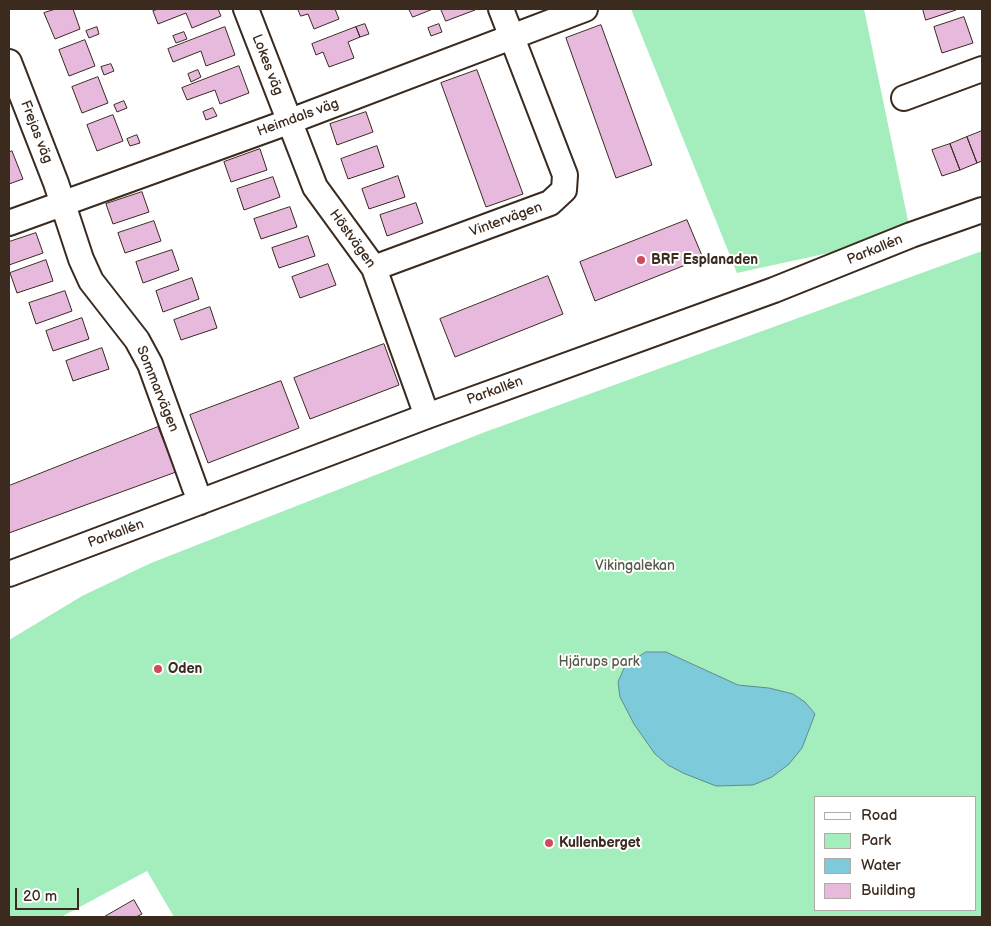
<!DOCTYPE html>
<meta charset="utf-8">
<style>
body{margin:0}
#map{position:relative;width:991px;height:926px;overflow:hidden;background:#fff;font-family:"Balsamiq Sans",sans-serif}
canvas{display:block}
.frame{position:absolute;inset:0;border:10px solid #3b2a1e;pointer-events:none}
.legend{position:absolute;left:814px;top:796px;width:162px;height:115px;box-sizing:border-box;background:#fff;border:1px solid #b1aaa5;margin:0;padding:6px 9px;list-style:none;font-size:15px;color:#3b2a1e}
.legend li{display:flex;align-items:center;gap:10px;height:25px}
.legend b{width:25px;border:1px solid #b1aaa5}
.scale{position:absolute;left:15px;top:888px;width:64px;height:22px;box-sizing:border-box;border:2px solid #3b2a1e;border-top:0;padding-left:6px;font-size:15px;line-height:18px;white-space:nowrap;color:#3b2a1e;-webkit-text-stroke:4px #fff;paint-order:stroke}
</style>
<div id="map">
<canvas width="991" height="926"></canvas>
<div class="frame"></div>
<ul class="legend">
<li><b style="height:6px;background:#fff"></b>Road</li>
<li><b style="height:14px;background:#a4eebd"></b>Park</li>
<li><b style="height:14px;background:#7ccada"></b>Water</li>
<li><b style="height:14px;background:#e7b9dd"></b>Building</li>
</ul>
<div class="scale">20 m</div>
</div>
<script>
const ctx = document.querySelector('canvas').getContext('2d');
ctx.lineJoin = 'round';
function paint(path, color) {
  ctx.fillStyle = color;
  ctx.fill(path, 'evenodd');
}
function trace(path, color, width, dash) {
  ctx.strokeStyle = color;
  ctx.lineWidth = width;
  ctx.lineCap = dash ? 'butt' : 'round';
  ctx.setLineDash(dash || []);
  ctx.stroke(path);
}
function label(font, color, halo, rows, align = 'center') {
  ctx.font = font + ' "Balsamiq Sans",sans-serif';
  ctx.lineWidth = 4;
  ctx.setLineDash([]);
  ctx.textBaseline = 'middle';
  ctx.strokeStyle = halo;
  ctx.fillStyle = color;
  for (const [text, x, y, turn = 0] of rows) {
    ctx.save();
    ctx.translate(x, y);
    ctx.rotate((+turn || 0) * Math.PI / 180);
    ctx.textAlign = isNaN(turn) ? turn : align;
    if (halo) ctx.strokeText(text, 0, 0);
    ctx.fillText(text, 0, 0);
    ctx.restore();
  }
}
const green = new Path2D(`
 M631,9h233l47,226 -174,38z
 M982,251v666h-808l-27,-46 -86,46h-52v-277l73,-44 69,-33 334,-131zM815,797h160v113h-160z`);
const water = new Path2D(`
 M646,652h20l72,33 31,3 24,6 12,8 10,12 -13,34 -13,16 -17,13 -19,8 -37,1 -33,-13 -15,-8 -13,-11 -21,-30 -14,-27 -2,-15 7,-16z`);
const building = new Path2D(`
 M56,9h17l7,20 -25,10 -11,-26z
 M159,9h59l3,7 -29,12 -6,-15 -28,11 -5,-13z
 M298,9h37l4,10 -25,10 -6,-15 -7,2z
 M409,9h24l-20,8z
 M441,9h34v1l-29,11z
 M923,9h33v1l-30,10z
 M964,17l9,26 -31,10 -8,-26z
 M365,24l4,10 -9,3 -4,-10z
 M439,24l3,8 -11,4 -3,-8z
 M601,25l51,140 -36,13 -50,-140z
 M97,27l2,7 -10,4 -3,-7z
 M225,27l10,28 -29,11 -5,-15 -28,11 -5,-13z
 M356,27l4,10 -12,5 6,16 -25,9 -6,-15 -7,3 -4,-11z
 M184,32l3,7 -11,4 -3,-7z
 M85,40l10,26 -26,10 -10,-26z
 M111,64l3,7 -10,4 -3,-8z
 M239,66l10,27 -29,11 -5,-14 -28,10 -5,-12z
 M198,70l3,7 -10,5 -3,-8z
 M477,70l46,124 -37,13 -45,-124z
 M98,77l10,26 -26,10 -10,-26z
 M124,101l3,7 -10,4 -3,-7z
 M213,108l4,8 -11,4 -3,-8z
 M366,112l7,20 -36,13 -7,-21z
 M113,115l10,26 -26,10 -10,-26z
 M982,131v30l-5,2 -10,-26z
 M137,135l3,8 -10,3 -3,-7z
 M967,137l10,26 -17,7 -10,-26z
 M950,144l10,26 -18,6 -10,-26z
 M377,146l7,21 -36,12 -7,-20z
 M260,149l7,21 -36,12 -7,-20z
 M12,151l11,28 -14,5v-31z
 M398,176l7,21 -36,12 -7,-20z
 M273,177l7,20 -36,13 -7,-21z
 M142,192l7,20 -36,12 -7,-20z
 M416,203l7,20 -36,13 -7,-21z
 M290,207l7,20 -36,12 -7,-20z
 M687,220l16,38 -108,43 -15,-39z
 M154,221l7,20 -36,12 -7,-20z
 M36,233l7,20 -34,12v-23z
 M308,236l7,20 -36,12 -7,-20z
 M172,250l7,20 -36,13 -7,-21z
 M46,260l7,21 -36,12 -7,-20z
 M328,264l8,21 -36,13 -8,-21z
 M548,276l15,38 -108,43 -15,-38z
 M192,278l7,21 -36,13 -7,-21z
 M65,291l7,20 -36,13 -7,-21z
 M210,307l7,21 -36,12 -7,-20z
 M82,318l7,21 -36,12 -7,-20z
 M384,344l15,41 -89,34 -16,-41z
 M102,348l7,21 -36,12 -7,-20z
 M281,381l18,47 -91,35 -18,-48z
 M158,427l18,45 -167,61v-47z
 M134,900l8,14 -6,3h-32z`);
const minor = new Path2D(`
 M246,9l69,178 59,81 53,148
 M9,62l47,121 25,76 10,22 46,59 13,24 50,138
 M904,98l78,-29
 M9,223l279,-101 297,-113
 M374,268l176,-65 14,-13 1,-15 -64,-166
 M9,574l418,-158 347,-126 137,-55 71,-25`);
const markers = [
 [641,260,5,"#d1495b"],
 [158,669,5,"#d1495b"],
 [549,843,5,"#d1495b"]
];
const streetNames = [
 ["Lokes väg",267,65,69],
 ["Heimdals väg",298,118,-20],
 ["Frejas väg",36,132,69],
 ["Vintervägen",506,220,-20],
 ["Höstvägen",352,239,54],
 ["Parkallén",875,250,-22],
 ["Sommarvägen",157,389,68],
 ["Parkallén",495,391,-20],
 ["Parkallén",116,534,-20]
];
const poiNames = [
 ["BRF Esplanaden",651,260],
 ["Oden",168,669],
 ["Kullenberget",559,843]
];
const parkNames = [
 ["Vikingalekan",635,566],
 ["Hjärups park",599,662]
];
paint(green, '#a4eebd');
paint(water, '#7ccada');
trace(water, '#628a8f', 1);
paint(building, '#e7b9dd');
trace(building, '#3b2a1e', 1);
trace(minor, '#3b2a1e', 28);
trace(minor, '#fff', 24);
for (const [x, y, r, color] of markers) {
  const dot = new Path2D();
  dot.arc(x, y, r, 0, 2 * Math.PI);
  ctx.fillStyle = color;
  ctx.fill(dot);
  trace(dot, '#fff', 2);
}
label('14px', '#3b2a1e', '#fff', streetNames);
label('bold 14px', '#3b2a1e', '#fff', poiNames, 'left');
label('14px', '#555b46', '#fff', parkNames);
</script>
